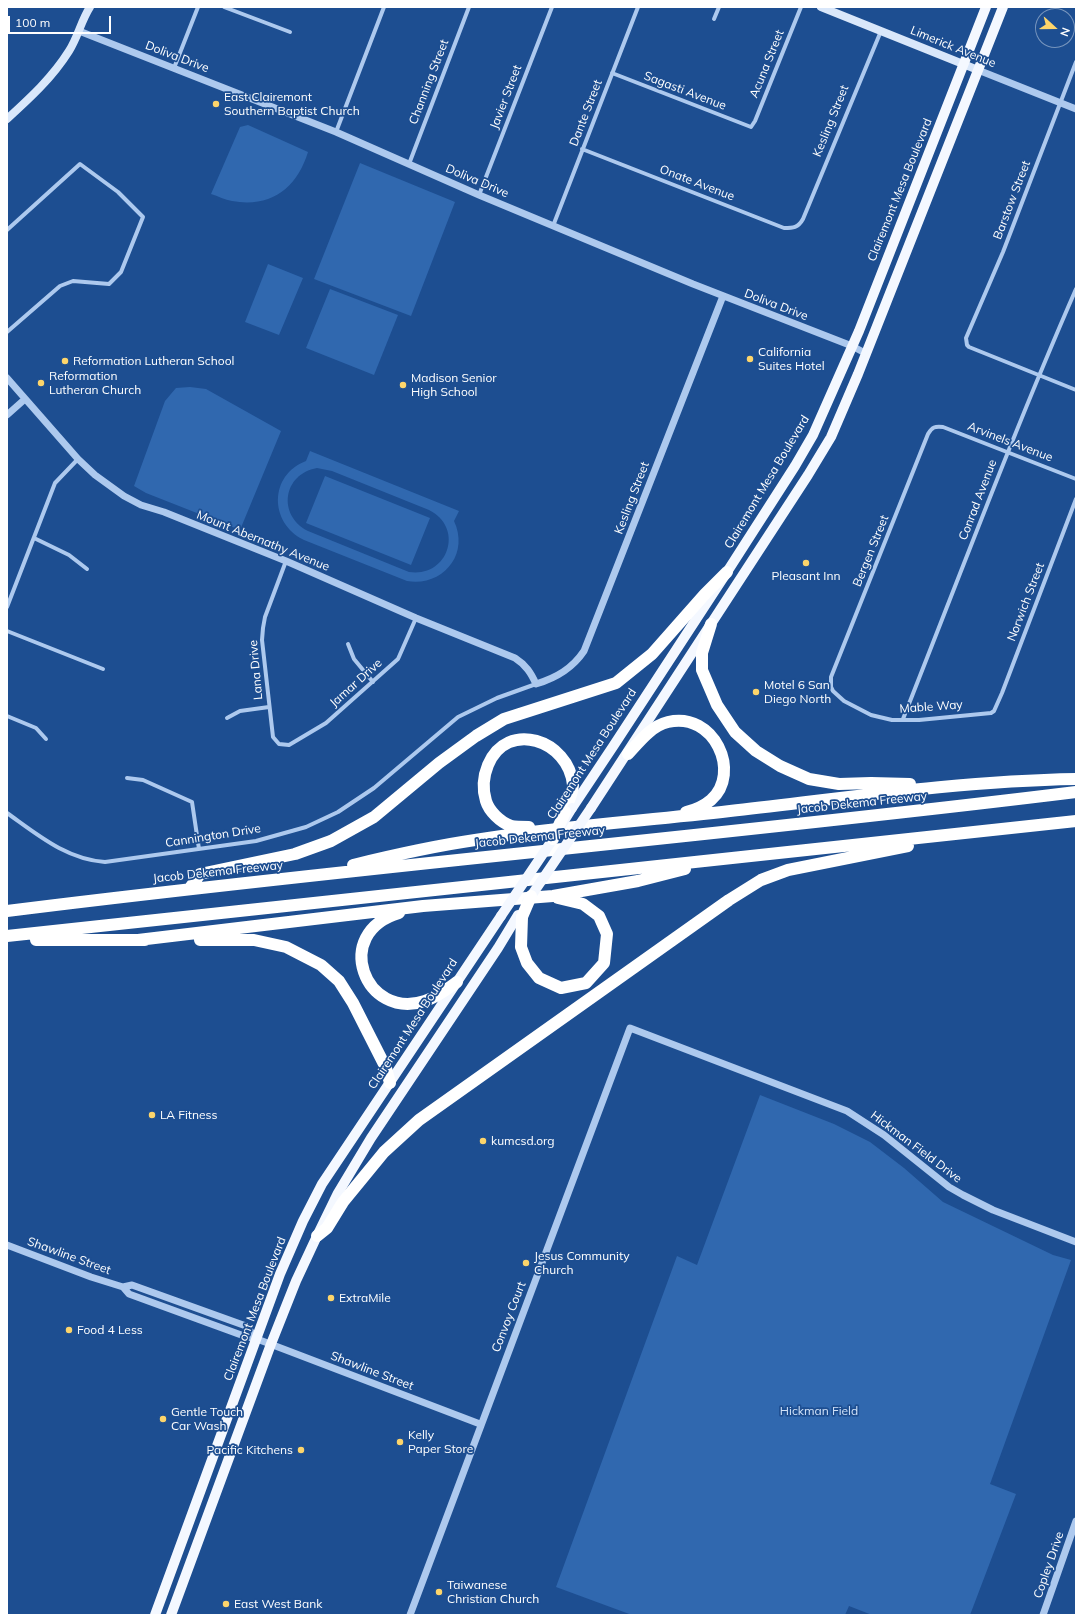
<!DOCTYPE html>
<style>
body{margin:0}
#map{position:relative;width:1083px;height:1622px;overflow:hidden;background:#1d4e91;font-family:Mulish,sans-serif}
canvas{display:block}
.frame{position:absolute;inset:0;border:8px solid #fff;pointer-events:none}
.north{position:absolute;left:1035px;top:8px;width:40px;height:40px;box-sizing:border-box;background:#1d4e91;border:1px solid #7795bd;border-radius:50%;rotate:111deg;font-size:11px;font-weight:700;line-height:16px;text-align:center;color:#fff}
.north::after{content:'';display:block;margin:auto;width:14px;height:18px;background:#fdd56b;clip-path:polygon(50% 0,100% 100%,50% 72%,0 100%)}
.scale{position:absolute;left:8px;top:16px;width:103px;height:18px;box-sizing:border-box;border:2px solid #fff;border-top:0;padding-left:5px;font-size:12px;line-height:14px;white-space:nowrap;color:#fff;-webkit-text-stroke:3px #1d4e91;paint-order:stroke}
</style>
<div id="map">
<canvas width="1083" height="1622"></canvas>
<div class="frame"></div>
<div class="north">N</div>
<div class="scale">100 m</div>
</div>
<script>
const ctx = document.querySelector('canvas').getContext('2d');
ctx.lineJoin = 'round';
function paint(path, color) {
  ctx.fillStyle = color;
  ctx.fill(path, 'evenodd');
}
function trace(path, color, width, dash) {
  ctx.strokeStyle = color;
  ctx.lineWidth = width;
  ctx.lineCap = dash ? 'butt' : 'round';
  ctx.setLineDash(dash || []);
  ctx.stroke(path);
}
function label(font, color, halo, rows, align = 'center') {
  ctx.font = font + ' Mulish,sans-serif';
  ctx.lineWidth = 3.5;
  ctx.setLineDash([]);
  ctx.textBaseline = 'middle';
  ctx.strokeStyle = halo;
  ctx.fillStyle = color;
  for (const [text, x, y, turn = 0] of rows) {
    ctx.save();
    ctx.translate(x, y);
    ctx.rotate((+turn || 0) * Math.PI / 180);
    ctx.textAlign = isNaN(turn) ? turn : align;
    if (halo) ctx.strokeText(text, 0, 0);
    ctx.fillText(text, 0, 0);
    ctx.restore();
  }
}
const green = new Path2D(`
 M248,125l60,27c-11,36 -37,56 -76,49 -7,-1 -14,-5 -21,-7l29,-67z
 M360,163l95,39 -44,114 -97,-37z
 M268,264l35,14 -24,57 -34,-13z
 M330,289l68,26 -24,60 -68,-27z
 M190,387l16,2 75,42 -41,99 -94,-37 -12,-7 31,-85 11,-13z
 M310,451l149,60 -5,10c16,34 -12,66 -47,60l-103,-41c-35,-17 -35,-65 2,-79zM317,468l15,3 97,39c36,18 19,68 -20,62l-101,-41c-31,-16 -25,-57 9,-63z
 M325,476l105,42 -19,47 -105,-42z
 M760,1095l74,29 36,18 34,26 39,34 110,53 18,5 -81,224 26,10 -46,121h-98l-23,-9 -4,9h-213l-76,-28 121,-331 20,9z`);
const minor = new Path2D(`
 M224,7l66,25
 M714,19l5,-12
 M1076,62l-73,190 -37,86 1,7 2,2 107,43
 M174,68l24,-61
 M612,73l139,54 4,-6 46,-114
 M336,132l48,-125
 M582,149l202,79c9,0 14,0 19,-9l78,-188
 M409,164l60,-157
 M479,195l73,-188
 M553,226l85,-219
 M7,230l73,-66 38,28 25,25 -22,55 -12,12 -36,-3 -13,5 -53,46
 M1076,479l-133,-52c-8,-1 -11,0 -15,7l-97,243v10l2,4 11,10 27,14 21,5h27l72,-7 3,-2 8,-18 74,-194
 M34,538l35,17 18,14
 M286,561l-21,56 -2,11 -1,12 11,97 6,7 10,1 37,-22 72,-64 18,-41
 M7,607l48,-124 23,-24
 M7,631l96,38
 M348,644l6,15 19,23
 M7,716l29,12 10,11
 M227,718l13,-7 29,-4
 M903,719c57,-144 111,-288 173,-430
 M127,778l16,2 49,22 7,47
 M7,813c31,22 59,46 98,49l151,-21 50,-14 32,-15 36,-24 84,-71 39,-19 39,-14`);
const tertiary = new Path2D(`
 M79,31l257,101 143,63 214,89 159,62 13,7
 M978,70l98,39
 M7,378l71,81 17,16 29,21 17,9 23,7 122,49 130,57 99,40c11,7 16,15 21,26 20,-6 36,-15 48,-33l139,-355
 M7,415l18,-16
 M7,1245l84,32 32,10 6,7 115,42 13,3 29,11 194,74
 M123,1287l9,-2 114,41 11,13
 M410,1615l220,-587 217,83 37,24 65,52 14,8 30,15 83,32
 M1043,1615l33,-94`);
const secondary = new Path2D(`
 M821,7l157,63
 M7,119c23,-21 45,-41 62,-68 9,-14 12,-30 21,-44`);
const primary = new Path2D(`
 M572,808l42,-63 113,-173 68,-106 18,-31 46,-104 127,-324
 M591,808l217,-333 23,-38 27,-63 145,-367
 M155,1615l125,-341 23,-53 19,-37 179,-268
 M171,1615l100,-271 25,-63 21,-45 21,-43 33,-55 127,-190 20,-33`);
const motorway = new Path2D(`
 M711,624l-9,29v17l15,35 18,27 21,19 24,15 29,13 30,5 32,-1 39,1
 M628,754c11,-12 23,-28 40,-32 46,-11 74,51 43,78 -7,6 -16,10 -25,12
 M529,827c-5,0 -13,0 -18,-1 -11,-4 -22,-15 -25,-25 -4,-13 -3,-24 2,-36 19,-46 81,-25 85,20 0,8 -6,19 -8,27
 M353,865c41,-10 81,-19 122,-25 84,-14 170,-19 255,-29 115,-13 230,-30 346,-32
 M190,888l10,-14 95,-20 36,-13 43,-24 65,-54 37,-27 28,-17 112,-36 36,-29 53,-60 22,-22
 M7,911c356,-45 713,-75 1069,-119
 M399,913c-68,20 -34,108 26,88 12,-4 22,-12 32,-19
 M522,917l-1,30 6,16 12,15 22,10 25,-5 18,-20 3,-29 -8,-18 -16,-12 -25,-6
 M7,936l1069,-115
 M36,940h109
 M138,940l285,-34 130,-10 85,-15 47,-12
 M200,940h54l32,7 35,18 18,16 14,22 33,65 4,15
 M317,1236l10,-8 16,-26 41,-50 35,-32 310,-220 32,-20 27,-10 120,-24`);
const primaryBridge = new Path2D(`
 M527,902l64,-94
 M501,916l52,-77 19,-31`);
const motorwayBridge = new Path2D(`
 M553,839l12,-27
 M522,917l9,-21`);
const markers = [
 [216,104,4,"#fdd56b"],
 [750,359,4,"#fdd56b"],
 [65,361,4,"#fdd56b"],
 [41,383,4,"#fdd56b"],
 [403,385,4,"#fdd56b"],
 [806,563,4,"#fdd56b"],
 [756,692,4,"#fdd56b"],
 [152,1115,4,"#fdd56b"],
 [483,1141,4,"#fdd56b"],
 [526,1263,4,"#fdd56b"],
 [331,1298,4,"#fdd56b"],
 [69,1330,4,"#fdd56b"],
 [163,1419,4,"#fdd56b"],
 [400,1442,4,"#fdd56b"],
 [301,1450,4,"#fdd56b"],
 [439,1592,4,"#fdd56b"],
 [226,1604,4,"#fdd56b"]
];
const streetNames = [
 ["Limerick Avenue",953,47,22],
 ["Doliva Drive",177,57,21],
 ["Acuna Street",767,64,-68],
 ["Channing Street",429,82,-69],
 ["Sagasti Avenue",685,91,21],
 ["Javier Street",506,97,-69],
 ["Dante Street",586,113,-69],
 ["Kesling Street",831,121,-68],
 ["Doliva Drive",477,181,23],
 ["Onate Avenue",697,183,21],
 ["Clairemont Mesa Boulevard",900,190,-68],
 ["Barstow Street",1012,200,-69],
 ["Doliva Drive",776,305,21],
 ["Arvinels Avenue",1010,442,21],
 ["Clairemont Mesa Boulevard",767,482,-59],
 ["Kesling Street",632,498,-69],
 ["Conrad Avenue",978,500,-69],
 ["Mount Abernathy Avenue",263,541,22],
 ["Bergen Street",871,551,-68],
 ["Norwich Street",1026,602,-69],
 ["Lana Drive",256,670,-95],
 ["Jamar Drive",356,683,-42],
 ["Mable Way",931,707,-4],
 ["Clairemont Mesa Boulevard",592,754,-57],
 ["Jacob Dekema Freeway",862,803,-6],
 ["Cannington Drive",213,836,-9],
 ["Jacob Dekema Freeway",540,837,-6],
 ["Jacob Dekema Freeway",218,872,-6],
 ["Clairemont Mesa Boulevard",413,1024,-57],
 ["Hickman Field Drive",916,1147,37],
 ["Shawline Street",69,1256,20],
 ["Clairemont Mesa Boulevard",255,1309,-69],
 ["Convoy Court",509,1317,-69],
 ["Shawline Street",372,1371,21],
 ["Copley Drive",1049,1565,-71]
];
const poiNames = [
 ["East Clairemont",224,97],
 ["Southern Baptist Church",224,111],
 ["California",758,352],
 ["Suites Hotel",758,366],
 ["Reformation Lutheran School",73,361],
 ["Reformation",49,376],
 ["Lutheran Church",49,390],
 ["Madison Senior",411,378],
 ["High School",411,392],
 ["Pleasant Inn",806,576,"center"],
 ["Motel 6 San",764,685],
 ["Diego North",764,699],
 ["LA Fitness",160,1115],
 ["kumcsd.org",491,1141],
 ["Jesus Community",534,1256],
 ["Church",534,1270],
 ["ExtraMile",339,1298],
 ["Food 4 Less",77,1330],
 ["Gentle Touch",171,1412],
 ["Car Wash",171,1426],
 ["Kelly",408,1435],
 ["Paper Store",408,1449],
 ["Pacific Kitchens",293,1450,"right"],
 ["Taiwanese",447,1585],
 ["Christian Church",447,1599],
 ["East West Bank",234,1604]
];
const parkNames = [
 ["Hickman Field",819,1411]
];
paint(green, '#3068af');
trace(minor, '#adc9ee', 4);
trace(tertiary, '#adc9ee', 7);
trace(secondary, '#d9e7fa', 8);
trace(primary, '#f4f8ff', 10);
trace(motorway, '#fff', 12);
trace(primaryBridge, '#f4f8ff', 10);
trace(motorwayBridge, '#fff', 12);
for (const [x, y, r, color] of markers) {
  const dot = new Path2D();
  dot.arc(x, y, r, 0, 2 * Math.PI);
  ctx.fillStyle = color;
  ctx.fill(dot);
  trace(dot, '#1d4e91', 1.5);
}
label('12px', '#fff', '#1d4e91', streetNames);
label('12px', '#fff', '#1d4e91', poiNames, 'left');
label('12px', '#d3e4fa', '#1d4e91', parkNames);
</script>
